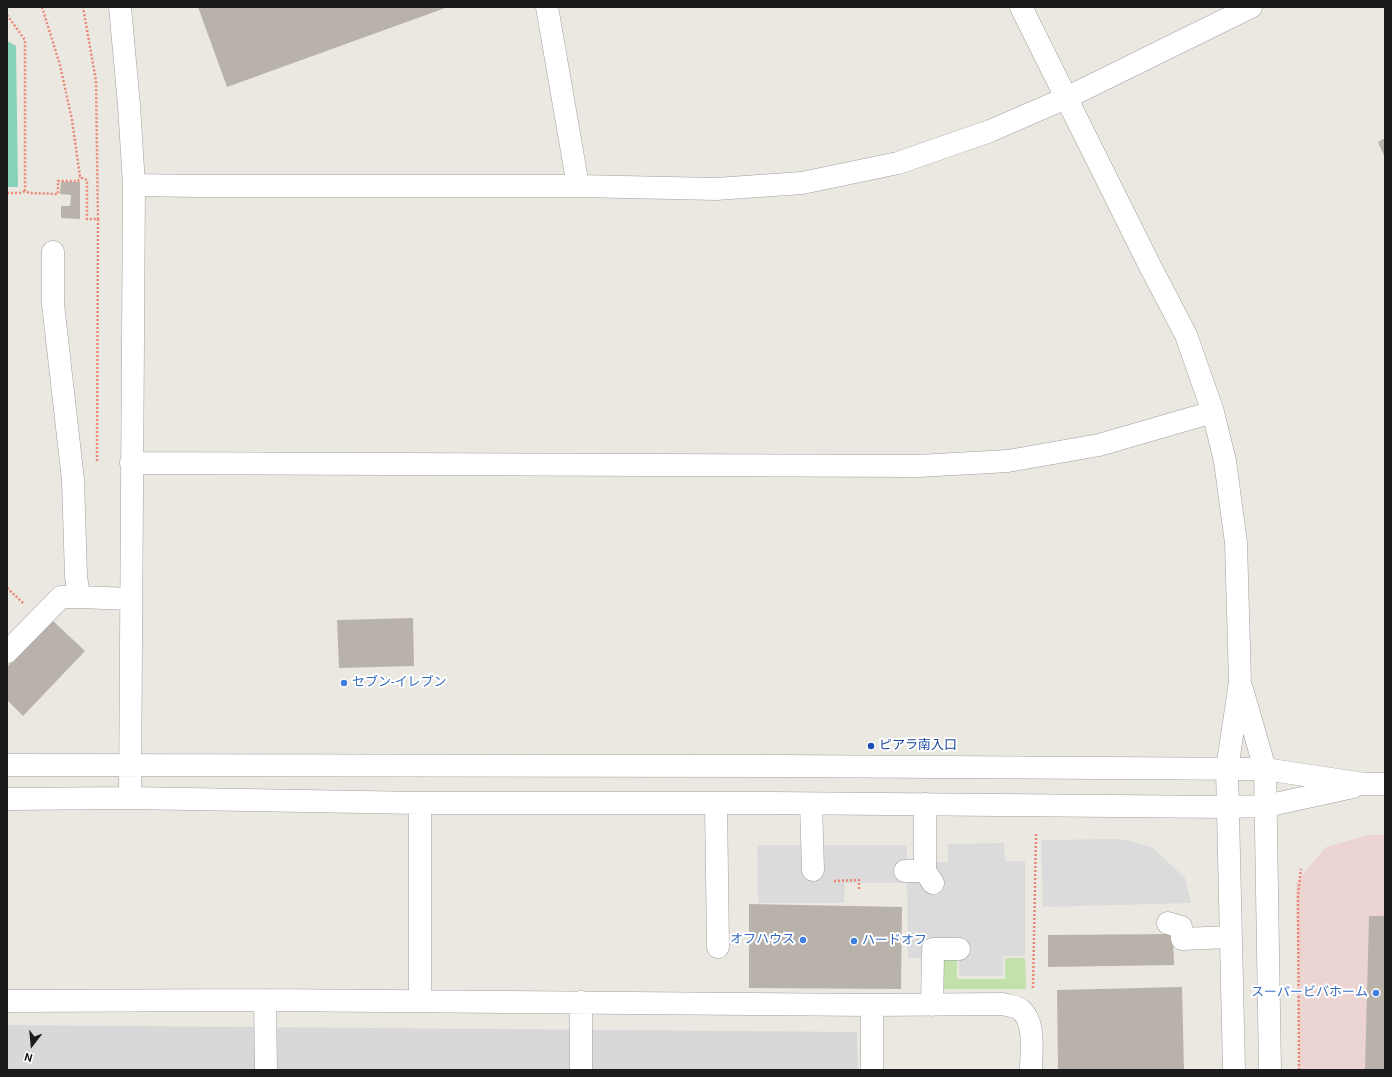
<!DOCTYPE html>
<meta charset="utf-8">
<style>
body{margin:0}
#map{position:relative;width:1392px;height:1077px;overflow:hidden;background:#ebe8e1;font-family:Roboto,sans-serif}
canvas{display:block}
.frame{position:absolute;inset:0;border:8px solid #1b1b1b;pointer-events:none}
.north{position:absolute;left:12px;top:1025px;width:40px;height:40px;-webkit-text-stroke:3px #fff;paint-order:stroke;rotate:196deg;font-size:11px;font-weight:700;line-height:16px;text-align:center;color:#1b1b1b}
.north::after{content:'';display:block;margin:auto;width:14px;height:18px;background:#1b1b1b;clip-path:polygon(50% 0,100% 100%,50% 72%,0 100%)}
</style>
<div id="map">
<canvas width="1392" height="1077"></canvas>
<div class="frame"></div>
<div class="north">N</div>
</div>
<script>
const ctx = document.querySelector('canvas').getContext('2d');
ctx.lineJoin = 'round';
function paint(path, color) {
  ctx.fillStyle = color;
  ctx.fill(path, 'evenodd');
}
function trace(path, color, width, dash) {
  ctx.strokeStyle = color;
  ctx.lineWidth = width;
  ctx.lineCap = dash ? 'butt' : 'round';
  ctx.setLineDash(dash || []);
  ctx.stroke(path);
}
function label(font, color, halo, rows, align = 'center') {
  ctx.font = font + ' Roboto,"Noto Sans JP",sans-serif';
  ctx.lineWidth = 4;
  ctx.setLineDash([]);
  ctx.textBaseline = 'middle';
  ctx.strokeStyle = halo;
  ctx.fillStyle = color;
  for (const [text, x, y, turn = 0] of rows) {
    ctx.save();
    ctx.translate(x, y);
    ctx.rotate((+turn || 0) * Math.PI / 180);
    ctx.textAlign = isNaN(turn) ? turn : align;
    if (halo) ctx.strokeText(text, 0, 0);
    ctx.fillText(text, 0, 0);
    ctx.restore();
  }
}
const residential = new Path2D(`
 M7,1025l850,7 1,38h-851z`);
const commercial = new Path2D(`
 M1369,835h16v235h-86l-3,-187 30,-36z`);
const grass = new Path2D(`
 M1005,958h20l1,31h-82v-30h13v20h48z`);
const pitch = new Path2D(`
 M7,41l9,5 2,141h-11z`);
const parking = new Path2D(`
 M1120,839l32,8 33,31 6,25 -148,4 -2,-67z
 M1004,843l1,18h20v95h-22v20h-44v-18h-51l-1,-75h-62l-1,20h-86l-1,-58h150v17h41v-18z`);
const building = new Path2D(`
 M198,7h250l-221,80z
 M1385,138v20l-7,-16z
 M61,182h19v37l-19,-1v-12h9l1,-11 -11,-1z
 M413,618l1,48 -75,2 -2,-48z
 M52,620l33,31 -62,65 -16,-16v-33z
 M749,904l153,3 -1,82 -152,-1z
 M1369,916h16v154h-20z
 M1173,934l1,31 -126,2v-32z
 M1182,987l2,83h-126l-1,-80z`);
const path = new Path2D(`
 M42,7l18,58 12,55 8,57 7,3v39h11l-2,-138 -13,-74
 M7,15l18,25v151l4,2 29,1v-13h20l2,-4
 M7,193h13l5,-2
 M97,461l1,-242
 M7,588l16,15
 M834,881l25,-1v9
 M1033,988l3,-154
 M1299,1070l-1,-175 3,-26`);
const minor = new Path2D(`
 M120,7l9,98 5,80 -4,613
 M547,7l31,179
 M1021,7l128,257 37,71 27,77 12,49 11,82 4,139 -13,87 7,301
 M134,185l63,1h381l138,3 86,-6 96,-20 92,-32 76,-33 185,-91
 M53,252v52l20,176 3,96 3,21 52,2
 M131,463l787,3 90,-5 91,-16 114,-33
 M7,652l54,-55h18
 M1242,689l23,80 5,301
 M7,765l771,1 487,3 99,15h21
 M7,799l123,-1 290,5h352l455,4 39,-1 87,-19
 M420,803v198
 M716,803l2,144
 M811,804l2,66
 M925,804v67l8,12
 M905,871h20
 M1168,923l13,4 1,12 48,-2
 M933,949h26
 M265,1000l1,70
 M7,1001l258,-1 607,5 131,-1c5,2 14,2 18,6 15,13 10,42 10,60
 M932,1005l1,-51
 M581,1070v-68
 M872,1070v-65`);
const markers = [
 [344,683,4,"#3f7fe0"],
 [871,746,4,"#1a4fb4"],
 [803,940,4,"#3f7fe0"],
 [854,941,4,"#3f7fe0"],
 [1376,993,4,"#3f7fe0"]
];
const shopNames = [
 ["セブン-イレブン",352,683],
 ["オフハウス",795,940,"right"],
 ["ハードオフ",862,941],
 ["スーパービバホーム",1368,993,"right"]
];
const transitNames = [
 ["ピアラ南入口",879,746]
];
paint(residential, '#d9d8d8');
paint(commercial, '#ebd4d1');
paint(grass, '#c3e1ab');
paint(pitch, '#87d3ba');
paint(parking, '#dbdbdb');
paint(building, '#b8b2ab');
trace(minor, '#9f9f9f', 23);
trace(path, '#ea8674', 2.5, [2, 2]);
trace(minor, '#fff', 22);
for (const [x, y, r, color] of markers) {
  const dot = new Path2D();
  dot.arc(x, y, r, 0, 2 * Math.PI);
  ctx.fillStyle = color;
  ctx.fill(dot);
  trace(dot, '#fff', 1.5);
}
label('13px', '#366cbe', '#fff', shopNames, 'left');
label('13px', '#164399', '#fff', transitNames, 'left');
</script>
